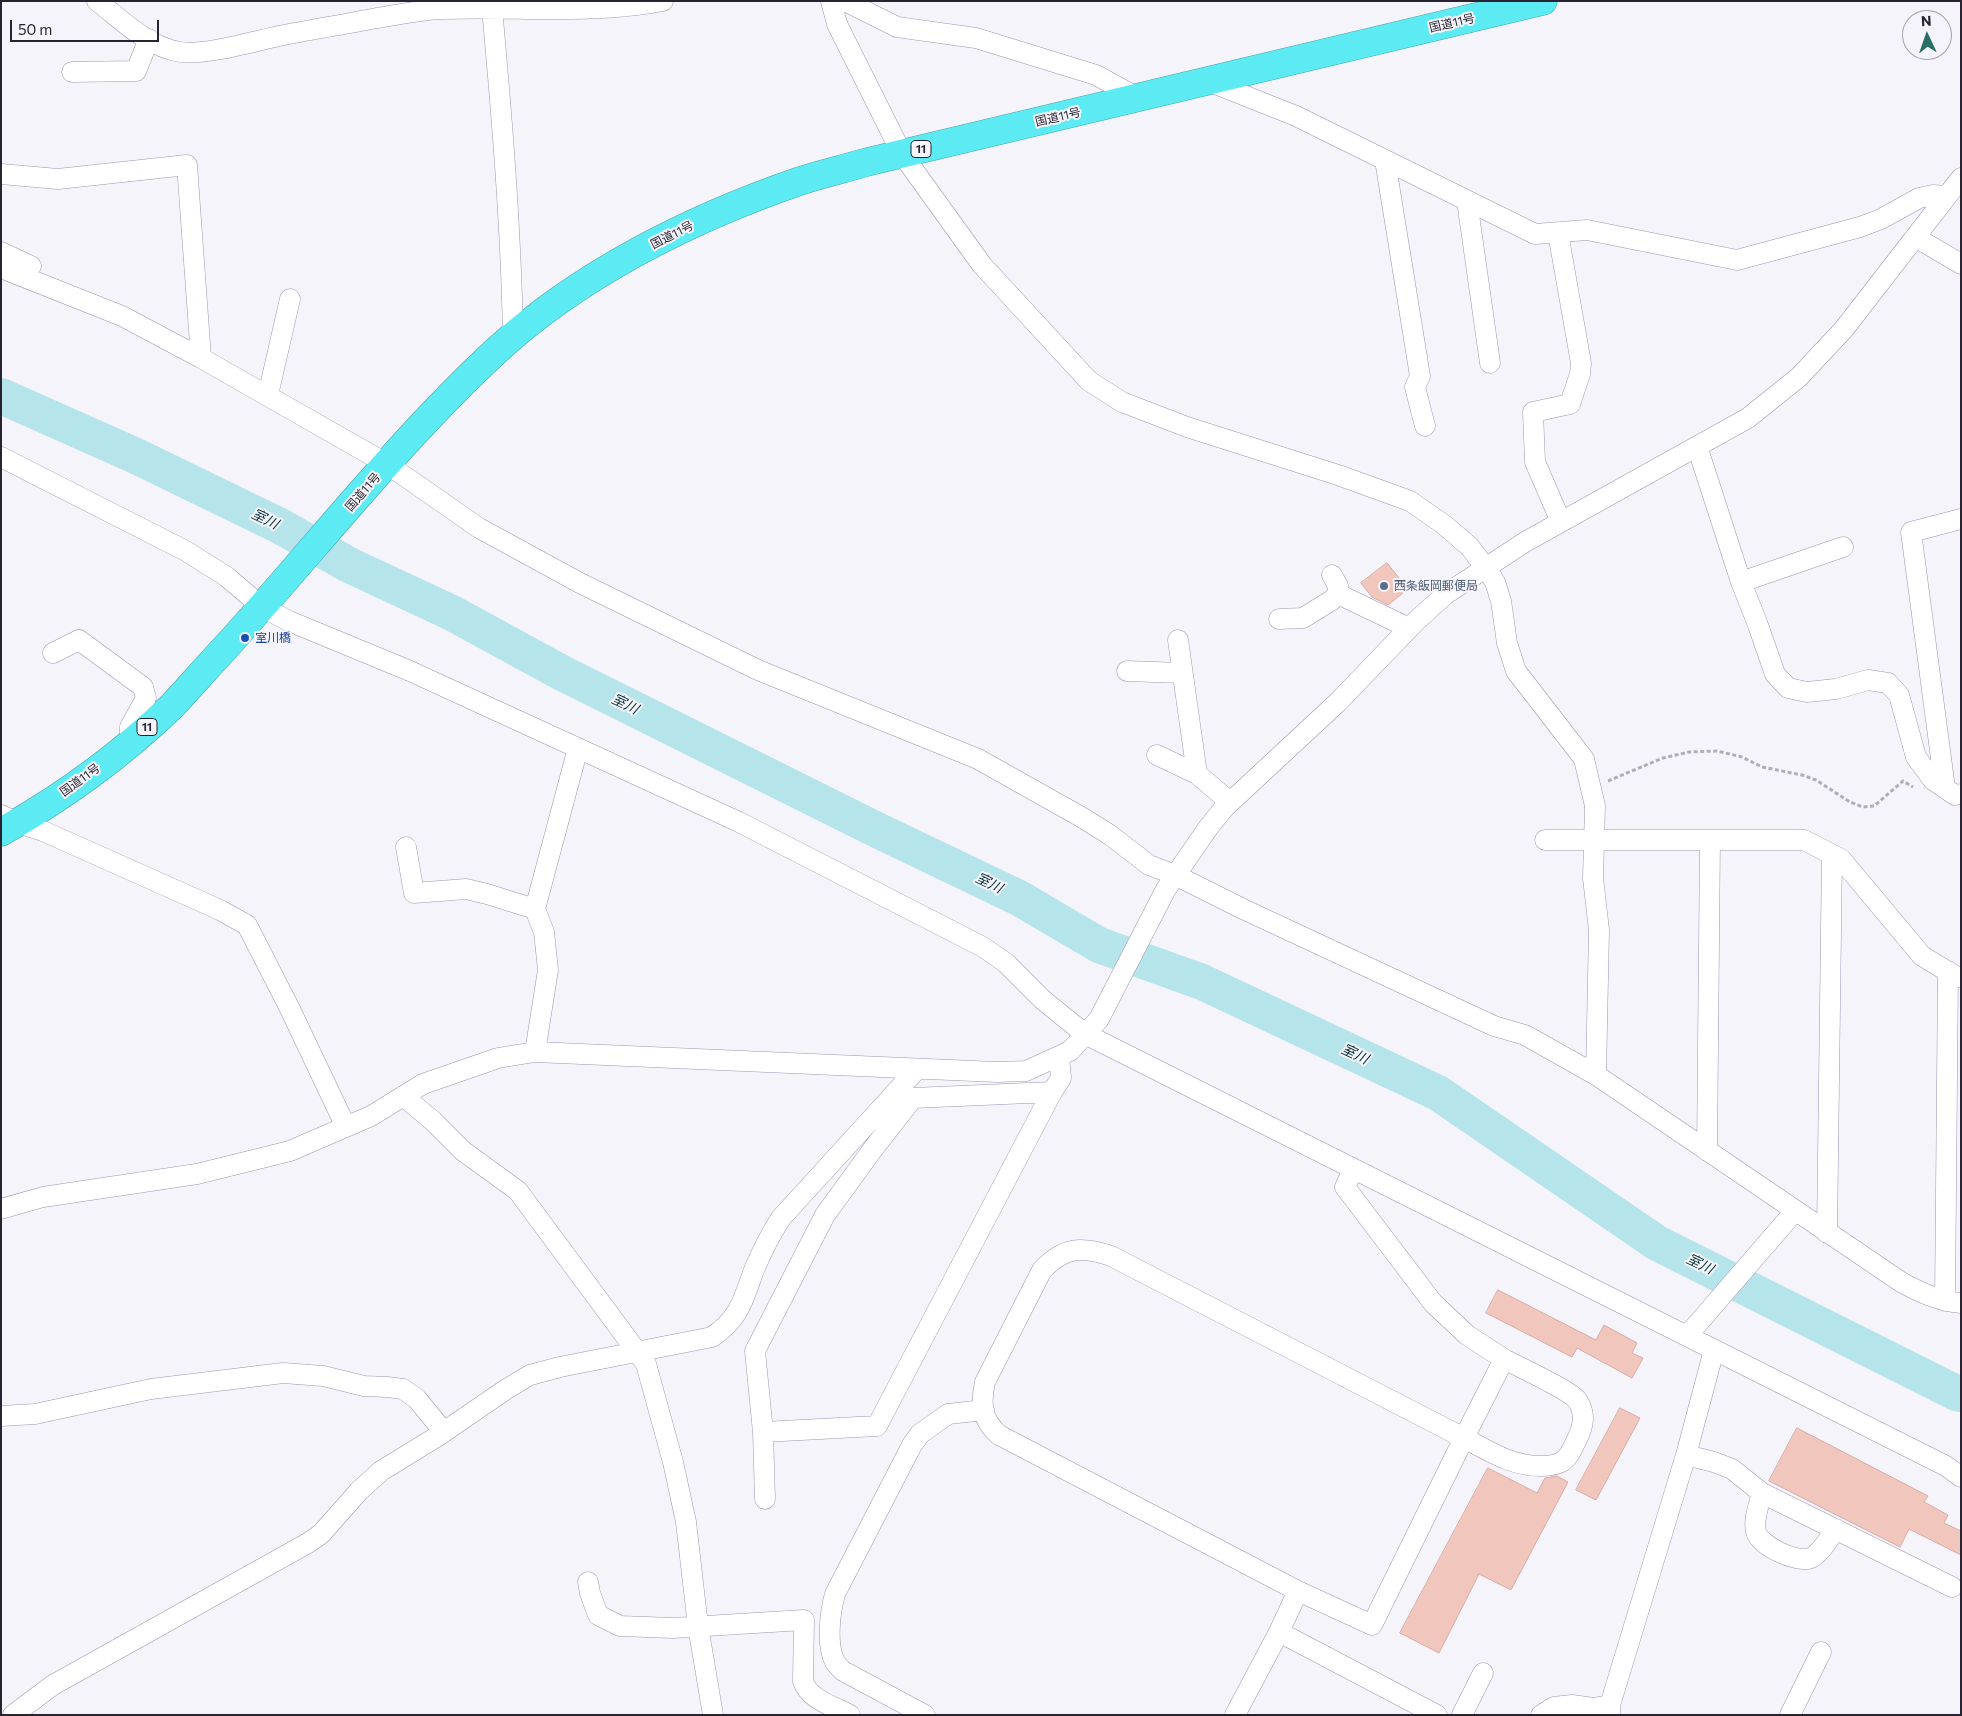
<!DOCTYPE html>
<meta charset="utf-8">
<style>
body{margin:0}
#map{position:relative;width:1962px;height:1716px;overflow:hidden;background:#f6f4fb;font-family:Commissioner,sans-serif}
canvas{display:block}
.frame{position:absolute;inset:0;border:2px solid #272330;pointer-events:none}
.north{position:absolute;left:1902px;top:10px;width:50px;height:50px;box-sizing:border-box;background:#f6f4fb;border:1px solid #a3a0aa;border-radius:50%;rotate:357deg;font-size:14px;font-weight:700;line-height:20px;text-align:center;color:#272330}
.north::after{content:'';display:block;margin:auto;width:18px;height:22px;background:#2a6f63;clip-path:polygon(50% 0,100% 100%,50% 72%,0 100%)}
.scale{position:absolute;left:10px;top:20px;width:149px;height:22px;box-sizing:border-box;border:2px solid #272330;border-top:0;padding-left:6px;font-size:15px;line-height:18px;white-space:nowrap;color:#272330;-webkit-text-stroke:4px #f6f4fb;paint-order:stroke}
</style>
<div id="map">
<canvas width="1962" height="1716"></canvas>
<div class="frame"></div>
<div class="north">N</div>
<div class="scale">50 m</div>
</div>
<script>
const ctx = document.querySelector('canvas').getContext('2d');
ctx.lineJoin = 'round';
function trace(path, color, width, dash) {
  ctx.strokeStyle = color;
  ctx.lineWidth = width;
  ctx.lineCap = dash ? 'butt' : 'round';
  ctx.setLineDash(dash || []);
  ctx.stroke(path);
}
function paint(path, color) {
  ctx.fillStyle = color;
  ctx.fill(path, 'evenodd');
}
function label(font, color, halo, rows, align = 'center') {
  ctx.font = font + ' Commissioner,"Noto Sans JP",sans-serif';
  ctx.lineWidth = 4;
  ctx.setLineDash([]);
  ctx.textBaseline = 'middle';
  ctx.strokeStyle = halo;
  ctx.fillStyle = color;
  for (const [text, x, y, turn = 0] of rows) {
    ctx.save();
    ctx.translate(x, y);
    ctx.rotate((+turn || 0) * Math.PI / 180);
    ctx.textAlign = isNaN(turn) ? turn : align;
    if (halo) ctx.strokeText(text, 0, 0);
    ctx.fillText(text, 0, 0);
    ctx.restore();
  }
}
const river = new Path2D(`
 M1,396l135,60 144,70 69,39 103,48 110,60 315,157 142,68 80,47 103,37 236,111 219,150 299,150 5,1`);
const building = new Path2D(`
 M1387,563l21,26 -20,16 -16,-8 -11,-14z
 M1498,1290l98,50 8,-15 33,18 -5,10 11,5 -11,20 -55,-30 -5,9 -86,-44z
 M1620,1408l20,10 -44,82 -20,-10z
 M1797,1428l131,68 -4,6 24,13 -4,8 17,8v24l-52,-26 -9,18 -131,-66z
 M1488,1468l49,25 8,-15 12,-2 11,6 -57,108 -32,-16 -40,79 -39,-20z`);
const path = new Path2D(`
 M1608,781l55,-23 26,-6 28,-1 25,6 20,10 40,8 14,5 34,22 13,5 11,-1 29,-25 10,6`);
const minor = new Path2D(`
 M97,1c25,19 51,46 83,51 25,4 78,-12 104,-17 31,-6 62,-11 93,-17 21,-3 42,-8 64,-9 73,-3 150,6 222,-8
 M831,1l6,23 65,130 80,111 107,116 33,21 65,25 151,48 72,26 33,23 26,22 16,21 10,15 6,19 6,42 9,28 68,88 11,47 -2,72 6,52 -3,145
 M845,1l52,26 79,11 120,37 42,23
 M492,8c10,110 19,219 21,329
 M72,72l64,-1 13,-32
 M1208,81l88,35 239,118 52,-4 150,30 123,-33 21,-8 38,-21 14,-3 14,1
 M1385,160l35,216 -5,11 10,39
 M1,174l57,5 129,-14 14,193
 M1467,201l23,162
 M1558,233l23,130 -1,11 -10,30 -37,8 2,50 26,60
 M1915,237l46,27
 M1,252l30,14
 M1,268l121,48 79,42 186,106 92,64 101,55 178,87 220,89 105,59 27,17 39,30 26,10 68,34 251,117 31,9 71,40 305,207c20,11 38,19 60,21
 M268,395l22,-96
 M1697,446l44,136 17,43 17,49 13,14 19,4 29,-3 32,-9 20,3 11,12 17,62 17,23 22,15 6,-1
 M1,457l185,94 41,26 35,30 27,14 121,50 329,151 244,125 23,16 37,37 42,34 861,432 15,11
 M1741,582l102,-35
 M1338,594l71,34
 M1279,619l24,-1 29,-18 6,-6v-8l-6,-11
 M1178,640l19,134 33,28
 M53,653l26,-13 64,47 3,11 -16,29v16
 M1127,671l55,2
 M1157,755l40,19
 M1945,788l-34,-256 50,-13
 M1,815l16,8 26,8 177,79 27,15 42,82 57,120
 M1545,840h259l37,19 81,97 35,21h4
 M406,847l8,46 52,-4 21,5 48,15 9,23 4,38 -13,82
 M535,909l43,-161
 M403,1096l30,25 30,30 55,40 128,173 27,98 13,60 12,104 15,89
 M1707,1151l3,-311
 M1353,1169l-8,18 88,116 34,32 37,24 -40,79 -92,187 -74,-34 -299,-156c-17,-15 -19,-30 -14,-53l57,-112c22,-23 39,-24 69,-14l353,182c25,13 47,28 77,28 7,0 16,-1 22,-5 7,-5 10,-14 14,-22 7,-13 9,-26 0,-39 -8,-10 -58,-33 -73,-41
 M1,1209l42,-12 154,-23 93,-23 81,-35 52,-32 75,-26 37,-6 462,20 29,-1 44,-20 29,-32 67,-130 42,-61 16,-20 114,-106 78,-81 30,-27 79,-52 223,-124 51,-41 45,-48 117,-151
 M1827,1233l5,-378
 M1945,1301l3,-330
 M1687,1336l108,-125
 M1,1416l34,-2 116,-25 132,-16 40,3 41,10 23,1 16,2 14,10 27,33
 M763,1432l114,-6 175,-334 9,-14 -2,-21
 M1686,1455l28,7 18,7 30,24 190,94
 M1762,1493c-3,12 -9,27 -6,38 2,14 41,33 55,27 10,-5 18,-20 25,-29
 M765,1499l-2,-67 -8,-81 70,-136 48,-66 40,-51 139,-6
 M588,1582l2,11 8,22 22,11 53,2 131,-8 -1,61c6,19 31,25 47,34
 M1279,1632l158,83
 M13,1715l40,-30 255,-142 13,-9 38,-43 22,-20 57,-35 67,-46 25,-15 30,-8 152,-30c28,-19 31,-37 42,-67 8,-19 16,-35 27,-52l136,-149
 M925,1715l-82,-44c-3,-3 -6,-6 -8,-9 -9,-17 -5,-50 0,-68l77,-149 8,-11 28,-20 36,-4
 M1235,1715l44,-83 19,-41
 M1462,1715l21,-42
 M1541,1715l13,-8 18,-2 21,3 17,-3
 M1610,1715v-10l76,-250 28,-105
 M1790,1715l31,-63`);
const highway = new Path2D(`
 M1,832c61,-34 120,-77 171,-126 18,-19 35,-39 53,-58 90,-99 173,-206 271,-297 84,-77 194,-132 301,-169 23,-8 47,-13 70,-20l676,-161`);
const markers = [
 [1384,586,5,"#5c6f8a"],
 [245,638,5,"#1a4fb4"]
];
const shields = [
 [921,149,20],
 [147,727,20]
];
const shieldNames = [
 ["11",921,149],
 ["11",147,727]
];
const streetNames = [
 ["国道11号",1452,23,-13],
 ["国道11号",1058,117,-13],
 ["国道11号",672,235,-27],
 ["国道11号",363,492,-49],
 ["国道11号",80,780,-36]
];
const serviceNames = [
 ["西条飯岡郵便局",1394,586]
];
const transitNames = [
 ["室川橋",255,638]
];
const waterNames = [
 ["室川",265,519,26],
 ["室川",625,704,26],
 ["室川",989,883,26],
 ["室川",1355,1054,25],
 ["室川",1700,1264,26]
];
trace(river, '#b5e4ea', 36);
paint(building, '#f1c7bd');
trace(building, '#d5aca3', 1);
trace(minor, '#9f93b4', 21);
trace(highway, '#49a5ae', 29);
trace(path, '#b0adb6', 3, [4, 2.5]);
trace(minor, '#fff', 20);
trace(highway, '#5cebf2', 28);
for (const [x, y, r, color] of markers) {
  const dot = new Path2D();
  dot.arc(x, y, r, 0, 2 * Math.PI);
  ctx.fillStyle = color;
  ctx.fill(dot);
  trace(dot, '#f6f4fb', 2);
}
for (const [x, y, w] of shields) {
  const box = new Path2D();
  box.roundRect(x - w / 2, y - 8.5, w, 17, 4);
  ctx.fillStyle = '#f6f4fb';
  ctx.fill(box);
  trace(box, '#272330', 1);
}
label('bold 11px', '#272330', null, shieldNames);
label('12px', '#272330', '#f6f4fb', streetNames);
label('12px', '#4e5e75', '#f6f4fb', serviceNames, 'left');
label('12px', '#164399', '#f6f4fb', transitNames, 'left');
label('italic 14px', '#033237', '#f6f4fb', waterNames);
</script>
